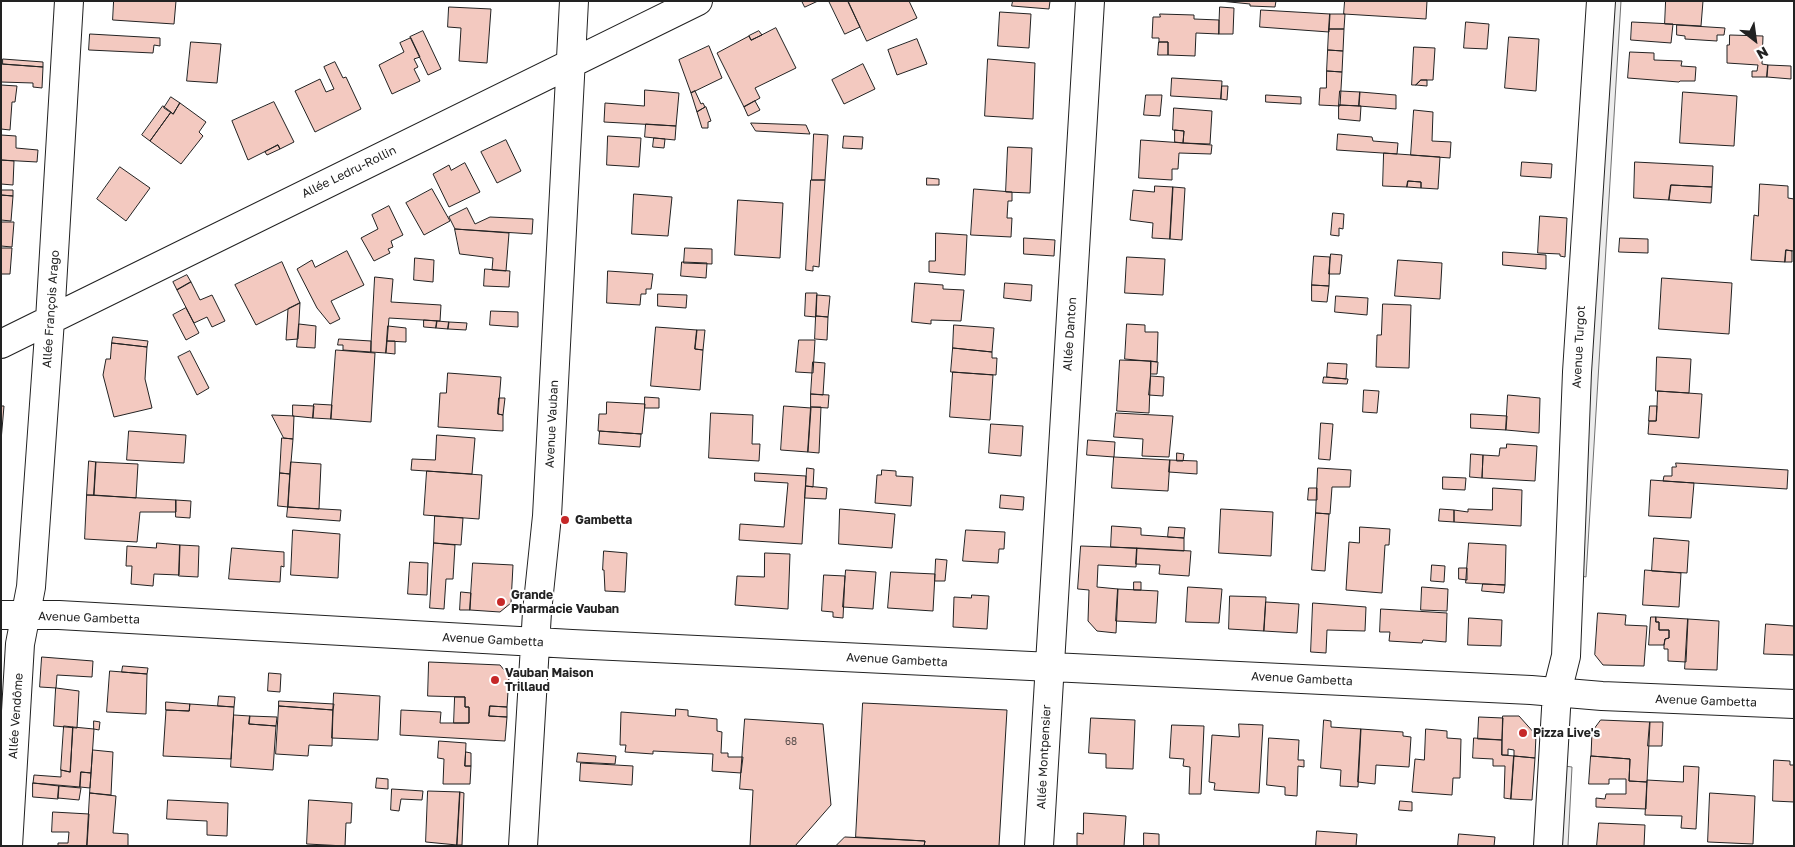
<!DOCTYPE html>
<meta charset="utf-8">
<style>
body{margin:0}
#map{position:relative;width:1795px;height:847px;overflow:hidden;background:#fff;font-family:"Golos Text",sans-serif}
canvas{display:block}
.frame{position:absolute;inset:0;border:2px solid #222;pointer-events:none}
.north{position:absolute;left:1730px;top:15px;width:50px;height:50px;-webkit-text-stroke:4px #fff;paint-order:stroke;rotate:150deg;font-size:14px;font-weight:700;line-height:20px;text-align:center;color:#222}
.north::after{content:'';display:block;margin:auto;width:18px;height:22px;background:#222;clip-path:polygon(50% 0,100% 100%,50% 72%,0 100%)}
</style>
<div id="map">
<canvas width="1795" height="847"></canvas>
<div class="frame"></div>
<div class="north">N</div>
</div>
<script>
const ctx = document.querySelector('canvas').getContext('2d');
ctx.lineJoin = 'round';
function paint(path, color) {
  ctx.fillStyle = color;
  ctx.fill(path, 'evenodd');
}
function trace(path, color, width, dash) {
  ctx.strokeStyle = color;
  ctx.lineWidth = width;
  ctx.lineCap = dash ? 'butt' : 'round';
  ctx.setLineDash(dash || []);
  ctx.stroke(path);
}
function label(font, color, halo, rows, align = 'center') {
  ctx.font = font + ' "Golos Text",sans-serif';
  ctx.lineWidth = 4;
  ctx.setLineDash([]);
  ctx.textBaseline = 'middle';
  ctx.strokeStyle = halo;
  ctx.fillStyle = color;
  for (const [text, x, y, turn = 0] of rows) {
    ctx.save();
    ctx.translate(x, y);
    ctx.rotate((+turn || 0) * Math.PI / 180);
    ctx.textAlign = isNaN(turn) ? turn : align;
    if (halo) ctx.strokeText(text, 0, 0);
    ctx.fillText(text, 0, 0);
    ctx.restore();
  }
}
const parking = new Path2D(`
 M1610,1h11l-35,576 -9,-2z
 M1564,766l8,1 -4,79h-8z`);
const building = new Path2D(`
 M114,1h62l-2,23 -61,-4z
 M802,1h16l-13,6z
 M829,1h19l12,26 -15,7z
 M848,1h61l8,17 -50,23z
 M1013,1h37l-1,8 -37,-3z
 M1276,1l-1,6 -25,-1v-2l-30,-3z
 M1345,1h82l-1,18 -82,-5z
 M1666,1h37l-2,25 -36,-2z
 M449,7l42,2 -4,54 -28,-2 2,-33 -13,-1z
 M1220,7l14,1 -1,26h-14z
 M1261,10l69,4 -1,18 -69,-5z
 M1000,12l31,2 -2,34 -31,-2z
 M1160,14l34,1v4l25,1v14l-23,-1 -1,23 -27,-1v-13h-9v-4h-7l1,-21h7z
 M1330,14h15l-1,15h-15z
 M1466,22l23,2 -2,25 -23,-1z
 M1632,22l41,2 -2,19 -40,-3z
 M1677,25l48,3 -1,7h-7v6l-32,-2v-3l-8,-1z
 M776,28l20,40 -41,20 5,10 -16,9 -27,-54 32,-17 2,4z
 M1329,29h15l-1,22 -15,-1z
 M423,31l18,38 -13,6 -18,-38z
 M759,31l3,4 -11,5 -2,-4z
 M90,34l70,4v8l-6,-1 -1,8 -64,-3z
 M1730,35l33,1 -1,28 6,1 -1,12h-15v-6h5l1,-6 -31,-2v-18h2z
 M1509,37l30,2 -3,52 -31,-3z
 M411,38l9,19 -6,2 4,8 -4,2 6,12 -28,13 -13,-29 25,-13 -4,-9z
 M917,39l10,25 -30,11 -9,-25z
 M191,42l30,2 -4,39 -30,-2z
 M1159,42h9v13h-10z
 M709,46l13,32 -31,15 -12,-33z
 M1414,47l21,1 -2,32h-12l-5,5h-4z
 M1328,50l15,1 -1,21 -15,-1z
 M1630,52l24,1v7l28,1 -1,5 15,1 -1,14h-15l-1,1 -51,-4z
 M3,59l40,3v5l-40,-3z
 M988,59l47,4 -2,56 -48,-3z
 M335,62l8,16 3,-1 15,32 -46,23 -20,-41 25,-12 6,13 8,-3 -10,-22z
 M1,64l42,3 -1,21 -9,-1v-4l-32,-1z
 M863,64l12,25 -31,15 -12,-24z
 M1768,65l23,1v13l-24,-2z
 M1327,71l15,1 -2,34 -21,-1 1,-17h6z
 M1172,78l50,3 -1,18 -50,-3z
 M1421,80h6v6l-11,-1z
 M1,85l16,1 -2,16h-3l-2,28 -9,-1z
 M1222,86h6l-1,14 -6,-1z
 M645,90l34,3 -3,33 -72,-4 1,-19 39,3z
 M695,91l6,13 2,-1 2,4 -8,5 -6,-19z
 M1340,91l20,1 -1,14 -20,-1z
 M1360,92l36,3v14l-37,-3z
 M1683,92l54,4 -3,50 -54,-3z
 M1146,95h16l-2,21 -16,-1z
 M1266,95l35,2v7l-35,-2z
 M171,97l9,6 -7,11 -9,-6z
 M755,101l5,9 -12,6 -4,-9z
 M274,102l20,40 -14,7 -2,-4 -30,15 -16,-39z
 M180,103l26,19 -7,10 4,4 -22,28 -31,-23 21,-29 2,2z
 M1339,105l22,1 -1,15 -21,-2z
 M163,106l8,6 -21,29 -8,-6z
 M706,107l5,14 -3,1v6h-6l-5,-16z
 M1174,108l38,3 -2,33 -27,-1 1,-12 -11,-1z
 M1414,110l19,2 -1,29 19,1 -1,16 -39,-3z
 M751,123l55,2 4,9 -54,-3z
 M646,124l30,2 -1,14 -30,-3z
 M1175,130l9,1 -1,12 -8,-1z
 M814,134l14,1 -3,45h-13z
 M1338,134l34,3 1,4 25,2 -1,11 -60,-4z
 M1,135l15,1v12l22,2 -1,12 -36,-2z
 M608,136l33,2 -2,29 -32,-2z
 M844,136l19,1 -1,12 -19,-1z
 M654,138l11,1 -1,9 -11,-1z
 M506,140l15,31 -24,12 -16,-31z
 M1141,140l71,5 -1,9 -32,-1 -1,16h-6v11l-33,-2z
 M278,145l2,4 -13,6 -2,-3z
 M1008,147l24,1 -2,45 -24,-1z
 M1384,153l56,4 -2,32 -17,-1v-6l-13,-1 -1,6 -24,-1z
 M1,160l13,1 -1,24 -12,-1z
 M1522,162l30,2 -1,14 -30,-2z
 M1635,162l78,4 -1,21 -41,-2 -2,15 -35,-2z
 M465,163l15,29 -31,15 -16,-33 16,-9 2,5z
 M120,167l30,21 -24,33 -29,-22z
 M927,178l12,1v6h-12z
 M811,180h14l-6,87 -6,-1v5l-7,-1z
 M1408,181l13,1v6l-14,-1z
 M1760,184l28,2v12l6,1v52l-8,-1 -1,12 -34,-2 3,-45 4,1z
 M1671,185l41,2 -1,16 -42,-3z
 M1155,186l18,1 -3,52 -18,-1 1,-15 -23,-3 3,-30 21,2z
 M1173,187l12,1 -3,52 -12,-1z
 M432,189l18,32 -26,14 -18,-32z
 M974,189l38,3v9h-4l-1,17h5l-1,19 -40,-2z
 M1,190h12v6l-12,-1z
 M634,194l38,3 -4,39 -36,-2z
 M1,195l12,1 -2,25 -10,-1z
 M738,200l45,3 -3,55 -45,-3z
 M389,206l14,29 -12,6 2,6 -5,2 2,4 -16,8 -13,-23 17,-9 -6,-14z
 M467,208l8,16 15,-7 43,2 -1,15 -77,-5 -6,-12z
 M1333,213l11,1 -1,15 -4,-1v8l-8,-1z
 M1540,216l27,2 -2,39 -5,-1v-2l-22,-1z
 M1,222h13l-2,25 -11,-1z
 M455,229l54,4 -3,38 -14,-1 1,-12 -33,-4z
 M936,233l31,2 -2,40 -36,-3v-11h6z
 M1024,238l31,2 -1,16 -30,-2z
 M1620,238l28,1v14l-29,-1z
 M1,248h11l-2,26h-9z
 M685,248l27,1v15l-28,-1z
 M1786,250l6,1v11h-7z
 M347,251l17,34 -33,16 9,18 -10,5 -13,-16 -20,-39 15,-9 3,7z
 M1503,252l43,3v14l-43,-4z
 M1331,254l11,1 -2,19h-11z
 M1314,256l16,1 -1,29 -17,-1z
 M1127,257l38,2 -2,36 -38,-2z
 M415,258l19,2 -1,22 -19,-2z
 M1398,260l44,3 -2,36 -45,-3z
 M282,262l18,41 -44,22 -21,-40z
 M682,262l25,1 -1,15 -25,-2z
 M485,269l25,2 -1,16 -25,-1z
 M608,271l45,3 -2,15h-5v5h-5l-1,11 -33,-2z
 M187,275l4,7 -14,8 -4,-8z
 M375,277l18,2 -2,23 50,3 -1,16 -51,-3 -3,35 -15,-1z
 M1662,278l70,5 -3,51 -70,-5z
 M191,282l9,18 12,-5 13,26 -13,6 -5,-10 -13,6 -17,-33z
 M915,283l28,2v4l21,1 -3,31 -30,-1v4l-19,-2z
 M1005,283l27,2 -1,16 -27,-3z
 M1312,285l17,1 -2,16 -15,-1z
 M806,293h11l-1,24 -11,-1z
 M658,294l29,1 -1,13 -28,-2z
 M817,295l13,1 -2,21 -12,-1z
 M1336,296l32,2 -1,17 -32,-3z
 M300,303l-2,36 -12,1 2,-31z
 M1383,304l28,1 -2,63 -33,-1 1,-32h4z
 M186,308l13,25 -13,7 -13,-25z
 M491,311l27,1v15l-28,-2z
 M816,316l12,1 -1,23 -12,-1z
 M424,320l13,1 -1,7 -12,-1z
 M437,321l12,1 -1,7 -12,-1z
 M449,322l18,1 -1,7 -18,-1z
 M299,324l17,2 -1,22 -18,-1z
 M1127,324l18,1v7h13l-1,30 -32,-3z
 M954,325l40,3 -2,24 -39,-4z
 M388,326l18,2v14l-19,-1z
 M656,327l41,3 -2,19 8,1 -3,40 -49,-4z
 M697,330h8l-2,20 -8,-1z
 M113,337l35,4 -1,6 -35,-4z
 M339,339l32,2v11l-28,-2v-5h-5z
 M799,340h16l-2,33 -17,-1z
 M387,341h8v13l-9,-1z
 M112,343l35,4 -2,32 7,29 -38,9 -11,-42 3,-16h4z
 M953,348l39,4v6h5l-1,17 -45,-3z
 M336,350l39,3 -4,69 -40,-3z
 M190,351l19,37 -12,7 -19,-38z
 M1657,357l34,2 -2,34 -33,-2z
 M1120,360l31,1 -2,52 -32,-2z
 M1151,361l7,1 -1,12h-6z
 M813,362l12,1 -2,32 -12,-1z
 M1328,363l19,1 -1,15 -19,-2z
 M953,372l40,3 -3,45 -40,-3z
 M448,373l53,4 -3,37 5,1v16l-65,-4 2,-34h6z
 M1151,376l13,1 -1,19 -14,-1z
 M1324,377l24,2 -1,5 -24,-1z
 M1364,390l15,1 -2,22 -14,-1z
 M1658,391l44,3 -3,44 -51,-4 1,-13h7z
 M811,394l18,1 -1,13 -17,-1z
 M1508,395l32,3 -1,35 -33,-3z
 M645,397l14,1v10h-14z
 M499,398h6l-2,17 -5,-1z
 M607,402l38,2 -3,30 -44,-3 1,-17h7z
 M314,404l18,1 -1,14 -18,-1z
 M293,405l21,1 -1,12 -20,-2z
 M1,406h3l-3,35z
 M784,406l27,2 -3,44 -27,-2z
 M1650,406h7l-1,15h-7z
 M811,407h10l-2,46 -11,-1z
 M711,413l42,2 -1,29h8l-1,17 -50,-3z
 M1116,413l57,3 -4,41 -27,-1 1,-17 -29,-2z
 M1471,414l36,2 -1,14 -35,-2z
 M272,415l22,1 -1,23 -9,-1z
 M1321,423l12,1 -3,36 -11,-1z
 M991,424l32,2 -2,30 -32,-3z
 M129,431l57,4 -2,28 -57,-3z
 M600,431l41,3 -1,13 -41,-3z
 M437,435l38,3 -3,36 -61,-4 1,-11 23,1z
 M282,438l11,1 -3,35 -10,-1z
 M1088,440l27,2 -1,15 -27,-2z
 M1507,444l30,2 -2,35 -53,-3 1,-23 16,1 1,-8h6z
 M1177,453l7,1 -1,7h-6z
 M1471,454l12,1 -1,23 -12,-1z
 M1114,457l56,3 -2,31 -56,-3z
 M1170,460l27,1v13l-28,-2z
 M89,461l7,1 -2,33h-7z
 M96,462l42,2 -2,34 -42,-3z
 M291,462l30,2 -2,45 -31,-2z
 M1676,463l112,7 -1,19 -124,-8 1,-5h8v-9h4z
 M807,468l7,1 -1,18 -7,-1z
 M1318,468l33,2 -1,17h-18l-2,27 -14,-1z
 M882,470l14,1v5l17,1 -2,29 -36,-3 2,-28h4z
 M427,471l55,4 -3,44 -55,-4z
 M280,473l10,1 -2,33 -10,-1z
 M755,473l51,3 -4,68 -63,-4 1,-16 44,3 4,-44 -33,-2z
 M1443,477l23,1 -1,12 -22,-1z
 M1651,480l43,3 -3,35 -42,-2z
 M806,486l21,2 -1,11 -21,-1z
 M1309,488h8v12h-9z
 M1493,488l29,2 -1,36 -67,-4v-12l14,2v-3l24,1z
 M87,495l89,5v12h-36l-3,30 -52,-3z
 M1001,495l23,2 -1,13 -23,-2z
 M176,500l15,1 -1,17 -14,-1z
 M288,507l53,3 -1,11 -53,-4z
 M840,509l55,5 -3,34 -53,-4z
 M1221,509l52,3 -2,44 -52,-3z
 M1440,509l14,1v12l-15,-1z
 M1316,513l13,1 -4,57 -13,-1z
 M435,516l28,2 -2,27 -27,-2z
 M1112,526l29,2v7l43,3v13l-73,-4z
 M1169,527l16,1 -1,10 -16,-1z
 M1360,527l30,2 -1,16h-4l-3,48 -36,-3 3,-48 10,1z
 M293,530l47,4 -2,44 -47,-3z
 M966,530l39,2 -1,17h-5l-1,14 -35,-2z
 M1654,538l35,3 -2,32 -35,-2z
 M157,543l23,2 -1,30 -25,-1 -1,12 -22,-2 1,-18h-6l1,-20 29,2z
 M434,543l21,2 -2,34h-7l-2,30 -14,-1z
 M1469,543l37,2 -1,40 -39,-2z
 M180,545l19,1 -1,31 -19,-1z
 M1081,546l56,2 -1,19 -38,-2 -1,22 21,2 -2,44 -19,-2 -9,-10 1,-31 -11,-1z
 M232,548l52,4v15l-3,-1 -1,16 -51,-3z
 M1137,548l54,3 -2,25 -30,-2 1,-9 -24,-1z
 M604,551l23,2 -2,39 -20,-1 -1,-21h-1z
 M765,553l25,1 -2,55 -53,-4 2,-29 27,1z
 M936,559l11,1 -2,21h-10z
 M410,562l18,1 -1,32 -19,-1z
 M473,563l40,2 -2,38 -11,9 -30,-2z
 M1432,565l13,1 -1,16 -13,-1z
 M1459,568h8v12l-8,-1z
 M846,570l30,2 -3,37 -30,-2z
 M1645,570l36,3 -2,34 -36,-2z
 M891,572l44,2 -2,37 -45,-3z
 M824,575l21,1 -2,42 -10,-1v-5l-11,-1z
 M1134,582h7v8h-7z
 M1483,584l22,1 -1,8 -22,-2z
 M1188,587l34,2 -3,34 -33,-1z
 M1422,587l26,2 -1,22 -26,-1z
 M1118,589l40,2 -2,32 -40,-2z
 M461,592l10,1 -1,17h-10z
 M972,595l17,1 -2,33 -34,-2 1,-30 17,1z
 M1230,596l36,1 -2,34 -35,-2z
 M1266,602l33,2 -2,29 -33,-2z
 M1313,603l53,4 -1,24 -38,-1 -1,23 -15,-1z
 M1381,609l66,4 -1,29 -23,-2 -1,3 -33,-2 1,-9h-10z
 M1598,613l28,2 -1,10 22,1 -3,40 -41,-1 -8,-10z
 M1651,617h5v5h3v8h10v8l-4,1 -1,6h-15z
 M1656,617l32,2 -2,43 -18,-1v-12h-4v-4l1,-6 4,-1v-8h-10v-8h-3z
 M1469,618l33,2 -1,26 -33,-1z
 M1688,619l31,2 -2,49 -32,-1z
 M1766,624l28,2v29l-30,-1z
 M42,657l51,4 -1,16 -35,-2 -1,13 -16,-1z
 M429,662l71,3 9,11 -2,31 -17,-1 -1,10 18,1 -2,24 -105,-6 1,-25 40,2 -1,11h29v-16h-4v-10l-37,-1z
 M123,666l25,2 -1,6 -25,-2z
 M110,671l37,3 -1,40 -39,-2z
 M269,673l12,1 -1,18 -12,-1z
 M56,688l23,3 -2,37 -23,-2z
 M334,693l46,3 -2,44 -46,-2z
 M219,696l16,1 -1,10 -16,-1z
 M455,697h10v10h4v16h-15z
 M279,701l55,3 -1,6 -54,-4z
 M166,702l24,2 -1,7 -23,-1z
 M863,703l144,7 -8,136h-75l1,-5 -69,-4z
 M190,704l44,3 -3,52 -68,-3 3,-46 23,1z
 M279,706l54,4 -1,36 -23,-1 -1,11 -32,-2z
 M490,706l17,1v10l-18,-1z
 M676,709l12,1v6l29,3v12l5,1 -1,21h7v4h15l-2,16 -29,-2 1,-17 -60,-3v3l-28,-2 1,-7h-6l1,-33 54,4z
 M234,715l16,1 -1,8 27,2 -3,44 -42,-3z
 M250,716l27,1 -1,9 -27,-2z
 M1503,716h16l17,19 -1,23 -21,-2v-6l-6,-1v6h-6z
 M1479,717l24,1 -1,22 -24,-1z
 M1091,718l44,2 -2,49 -27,-1v-14l-17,-1z
 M745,719l78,5 8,81 -36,41h-45l3,-56 -13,-1z
 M1324,720l7,1v6l30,2 -3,58 -18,-1 1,-16 -20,-2z
 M1601,720l49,2 -3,60 -18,-1 1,-22 -39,-3 1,-24z
 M94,721l6,1 -1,8 -5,-1z
 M1650,722h13l-1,24h-14z
 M1239,724l24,1 -4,68 -45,-3 1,-7 -6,-1 3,-47 27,2z
 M1172,725l32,1 -3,68h-12l1,-27 -7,-1 1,-7 -14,-1z
 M64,726l9,1 -3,45 -9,-2z
 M73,727l21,2 -3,44 -10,-1 -1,15 -47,-4 1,-8 27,2v-7l9,2z
 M1361,729l42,3v4l8,1 -2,30 -33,-2 -1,19 -17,-2z
 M1426,729l21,2v7l14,1 -1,39h-7l-1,17 -40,-3 3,-33 9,1z
 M1269,738l30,2 -1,20h6v7l-6,-1 -1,30 -12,-1v-8l-18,-2z
 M1474,738l28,2v15l12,1 -3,43 -7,-1 1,-32h-12v-7l-20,-1z
 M439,741l27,2 -1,23h6l-1,18h-27l1,-25 -6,-1z
 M93,750l20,2 -2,43 -21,-2z
 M466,752l5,1v13h-6z
 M578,753l38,3 -1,8 -38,-2z
 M1514,756l21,2 -3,42 -21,-1z
 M1591,756l39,3 -1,22 18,1 -1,27 -50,-2v-9l9,1 1,-5h20v-15h-17v5h-20z
 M1774,760l16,1v4h4v37l-21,-1z
 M581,763l52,3 -1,19 -52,-4z
 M1684,766l15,1 -3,62 -15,-1 1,-12 -37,-1 2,-35 36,2z
 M81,772l10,1 -1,15 -10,-1z
 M377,778l11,1v10l-12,-1z
 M33,783l26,3 -1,13 -25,-2z
 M59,786l22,2 -2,12 -21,-2z
 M392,789l31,2 -1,9 -21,-1 -2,12 -8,-1z
 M428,791l32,1 -3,53 -31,-3z
 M460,792l4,1 -2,52h-5z
 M90,793l26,3 -3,37 15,1v12h-41z
 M1710,793l45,3 -2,48 -45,-2z
 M168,800l60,3 -1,33 -20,-1v-14l-40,-2z
 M309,800l43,3 -1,20h-5l-1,23 -38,-2z
 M1400,801l12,1v9l-13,-1z
 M53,812l36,2 -2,32h-29v-3h10l1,-11h-17z
 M1084,813l42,3 -2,30h-47v-13l6,1z
 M1599,823l46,2 -1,21h-47z
 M1317,831l40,3 -1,12h-40z
 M1144,833l15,1v12h-15z
 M1459,834l36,3 -1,9h-36z
 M845,837l80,4 -1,5h-88z`);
const minor = new Path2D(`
 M1,344l697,-343
 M1,615h58l513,29 959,46 71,6 192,8
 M8,846l12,-202 11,-57 19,-267 19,-319
 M523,846l14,-234 10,-96 27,-515
 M1039,846l51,-845
 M1548,846l9,-154 9,-36 11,-284 24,-371`);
const markers = [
 [565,520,5,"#c62828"],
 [501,602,5,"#c62828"],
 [495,680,5,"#c62828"],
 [1523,733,5,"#c62828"]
];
const numberNames = [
 ["68",791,742]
];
const streetNames = [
 ["Allée Ledru-Rollin",349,172,-26],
 ["Allée François Arago",51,309,-86],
 ["Allée Danton",1070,334,-86],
 ["Avenue Turgot",1579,347,-87],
 ["Avenue Vauban",552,424,-87],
 ["Avenue Gambetta",89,618,2],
 ["Avenue Gambetta",493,640,3],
 ["Avenue Gambetta",897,660,3],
 ["Avenue Gambetta",1302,679,3],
 ["Avenue Gambetta",1706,701,2],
 ["Allée Vendôme",16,716,-86],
 ["Allée Montpensier",1044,757,-87]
];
const poiNames = [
 ["Gambetta",575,520],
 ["Grande",511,595],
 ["Pharmacie Vauban",511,609],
 ["Vauban Maison",505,673],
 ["Trillaud",505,687],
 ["Pizza Live's",1533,733]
];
paint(parking, '#ededed');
trace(parking, '#6f6f6f', 1);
paint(building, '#f3c9c0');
trace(building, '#222', 1);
trace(minor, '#222', 30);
trace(minor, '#fff', 28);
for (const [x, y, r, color] of markers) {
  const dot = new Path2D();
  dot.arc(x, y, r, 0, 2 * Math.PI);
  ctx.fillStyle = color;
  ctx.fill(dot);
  trace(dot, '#fff', 2);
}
label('10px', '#564c4a', null, numberNames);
label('12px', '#222', '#fff', streetNames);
label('bold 12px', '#222', '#fff', poiNames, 'left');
</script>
